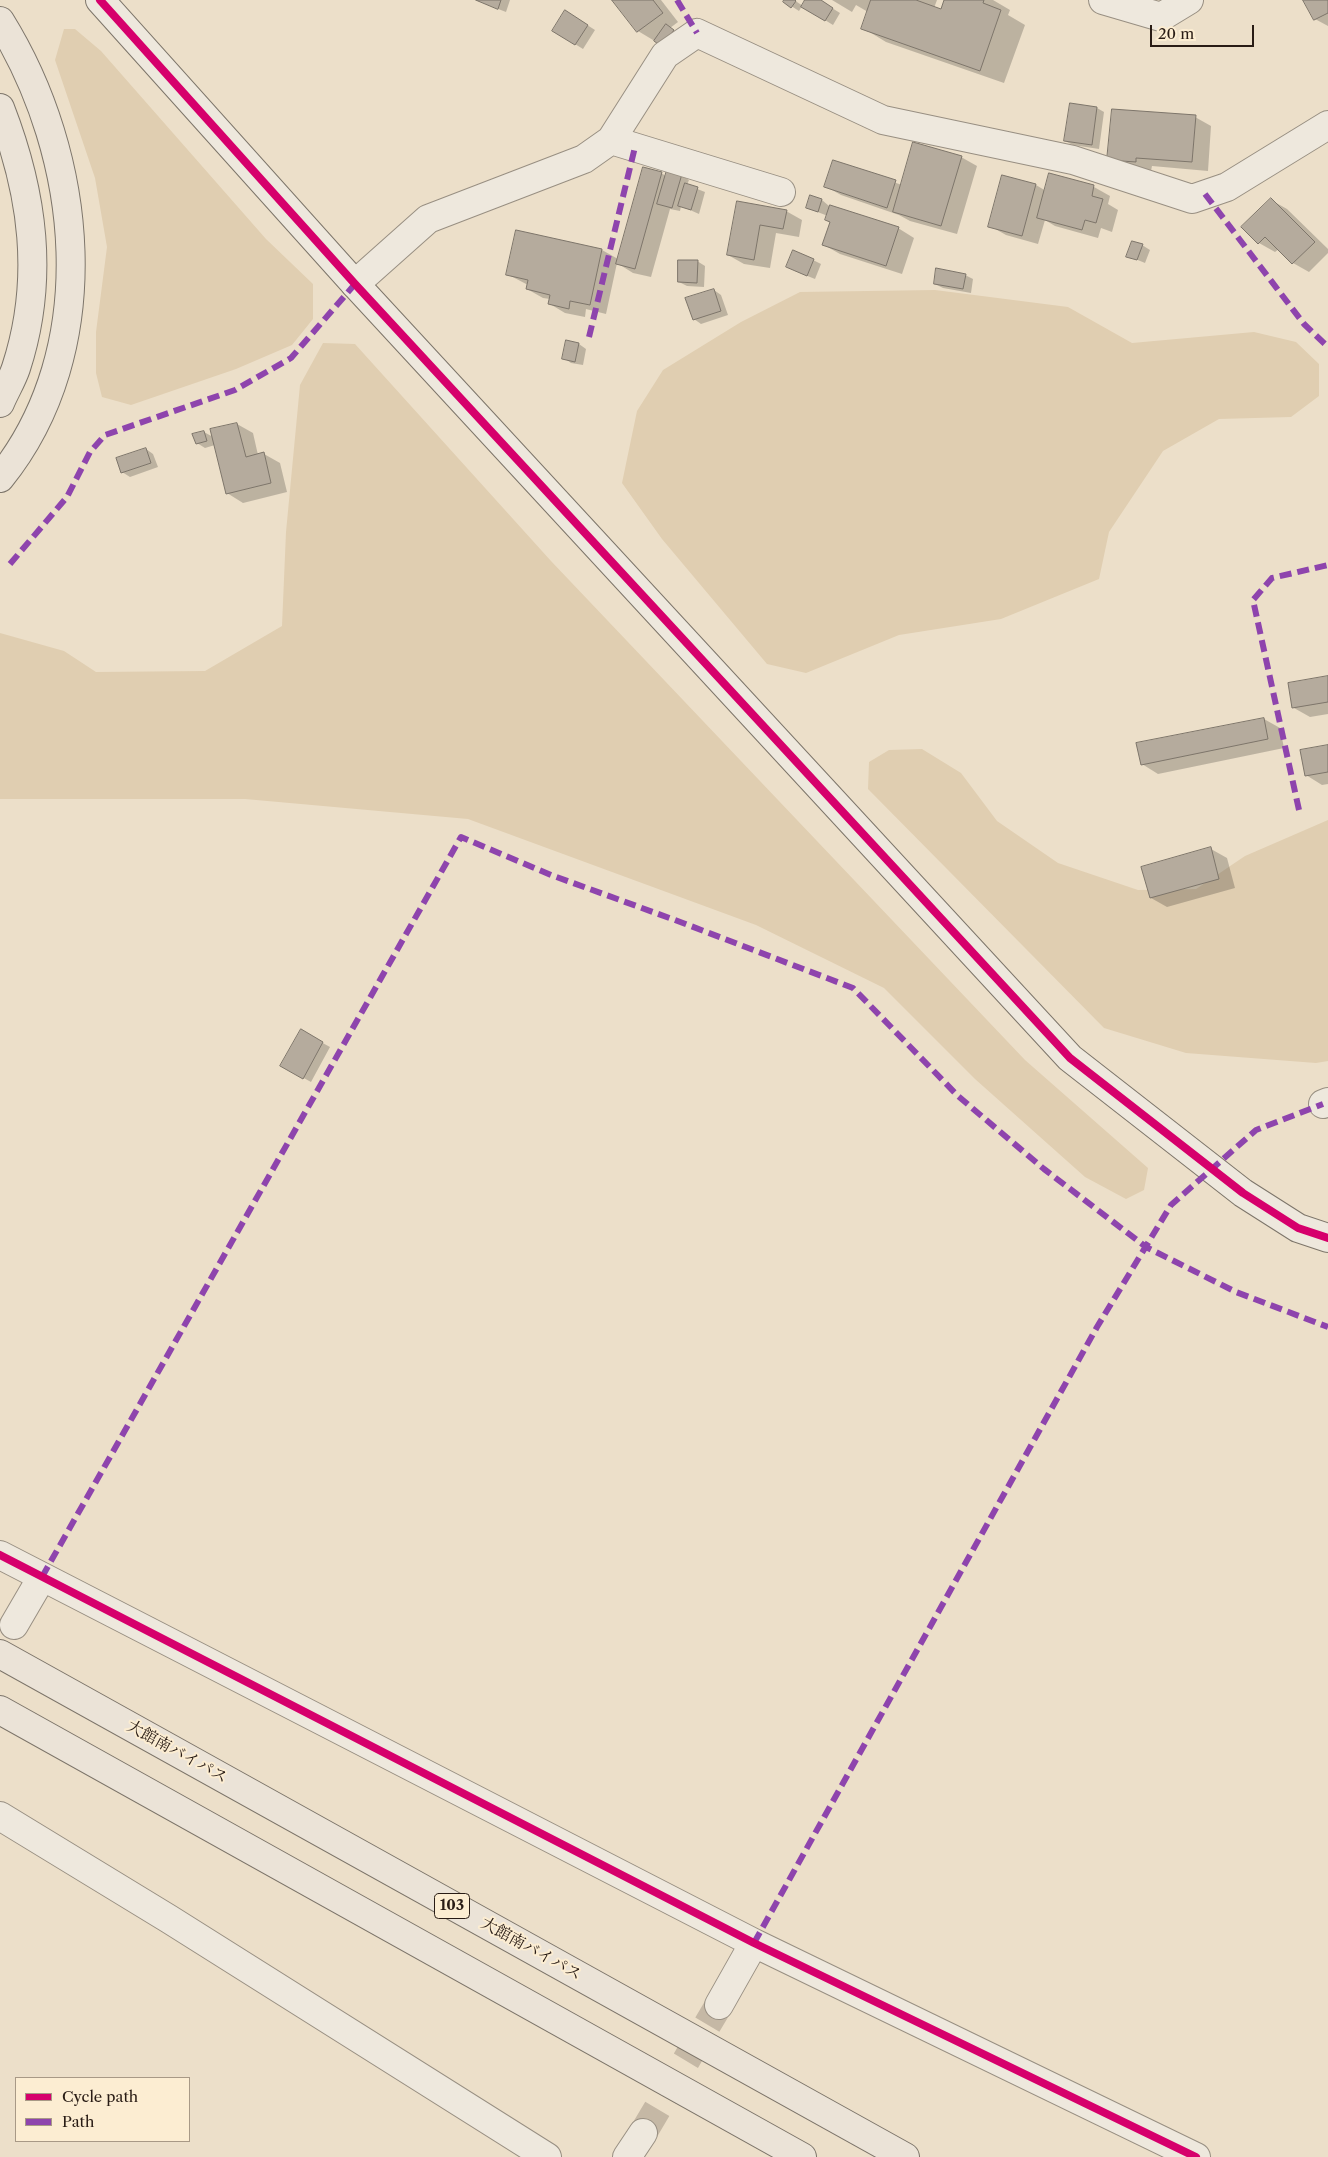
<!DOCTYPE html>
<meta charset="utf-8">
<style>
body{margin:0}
#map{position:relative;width:1328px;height:2157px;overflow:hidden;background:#ecdfc9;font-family:"Libre Caslon Text",serif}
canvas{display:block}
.legend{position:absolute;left:15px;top:2077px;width:175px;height:65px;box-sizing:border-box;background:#fcedd2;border:1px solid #a89986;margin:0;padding:6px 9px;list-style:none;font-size:15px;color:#291c15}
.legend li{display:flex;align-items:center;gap:10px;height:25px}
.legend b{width:25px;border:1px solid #a89986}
.scale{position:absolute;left:1150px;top:25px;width:104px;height:22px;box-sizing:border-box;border:2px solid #291c15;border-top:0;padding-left:6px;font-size:15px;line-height:18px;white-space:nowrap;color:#291c15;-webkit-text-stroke:4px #fcedd2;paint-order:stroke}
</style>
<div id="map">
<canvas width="1328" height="2157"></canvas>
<ul class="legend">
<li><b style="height:6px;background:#d6006c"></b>Cycle path</li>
<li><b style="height:6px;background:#8e44ad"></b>Path</li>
</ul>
<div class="scale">20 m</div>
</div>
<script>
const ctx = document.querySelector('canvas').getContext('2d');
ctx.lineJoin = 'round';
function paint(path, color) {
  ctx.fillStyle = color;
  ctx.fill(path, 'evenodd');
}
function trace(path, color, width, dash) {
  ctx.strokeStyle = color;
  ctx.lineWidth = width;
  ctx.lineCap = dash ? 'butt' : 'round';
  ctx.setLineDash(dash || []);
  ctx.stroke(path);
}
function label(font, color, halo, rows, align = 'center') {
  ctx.font = font + ' "Libre Caslon Text","Noto Serif JP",serif';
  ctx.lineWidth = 4;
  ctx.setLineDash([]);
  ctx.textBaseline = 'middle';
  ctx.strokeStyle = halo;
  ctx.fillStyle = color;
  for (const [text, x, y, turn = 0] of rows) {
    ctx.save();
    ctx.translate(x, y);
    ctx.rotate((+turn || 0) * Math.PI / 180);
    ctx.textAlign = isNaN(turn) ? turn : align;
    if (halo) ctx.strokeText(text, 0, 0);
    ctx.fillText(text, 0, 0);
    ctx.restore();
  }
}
const green = new Path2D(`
 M64,29h11l26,22 165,188 47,45v35l-21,26 -56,24 -105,36 -29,-8 -6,-24v-41l11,-85 -12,-69 -40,-118z
 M935,290l133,17 64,36 122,-11 42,10 23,22v32l-28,21 -72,2 -56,32 -54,81 -10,47 -98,40 -102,16 -93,38 -39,-9 -105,-125 -40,-56 15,-72 26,-41 78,-48 59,-30z
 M323,343l32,1 196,217 474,499 123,108 -4,22 -18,9 -41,-22 -110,-98 -91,-91 -128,-63 -288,-106 -223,-20h-245v-166l64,18 32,21 109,-1 77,-45 4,-94 14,-147z
 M922,749l39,24 36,48 61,42 80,27 58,-1 49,-33 83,-36v241l-12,2 -130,-10 -82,-25 -236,-239 1,-27 20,-12z`);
const shadow = new Path2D(`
 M475,0h35l-4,12z
 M614,0h47l17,22 -8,6 11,7 -18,11 -25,-15z
 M786,0h8l9,6 3,-4 -3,-2h16l21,13 -7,12 -31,-19 -3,5 -14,-9z
 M832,0h105l-3,8 7,2 4,-10h48l17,10 -2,5 17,10 -21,58 -118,-41 -23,-14 5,-16 -12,-7 -4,7z
 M1305,0h23v26l-13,-7z
 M573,16l22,14 -12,19 -29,-18z
 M1097,108l7,4 -5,37 -26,-4 -8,-4z
 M1195,117l16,9 -3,45 -56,-5 -1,5 -26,-2 -16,-9z
 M961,157l16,9 -20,68 -47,-13 -11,-6 -58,-20 -16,-9 8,-25 69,24z
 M661,173l5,3 15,-1 8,5 -2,5 18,7 -6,22 -18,-8 -1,5 -10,-2 -19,68 -18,-4 -16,-10 -11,51 -20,-5 -1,8 -20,-4 -15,-9v-5l-7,-1 -16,-9 1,-4 -21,-11 95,-24 16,9z
 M1036,185l10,6 48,-4 16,9 -2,8 10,6 -6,22 -11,-4 -3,10 -43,-12 -10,-6 -7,24 -32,-9 -16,-9z
 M822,200l7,6 69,22 16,10 -12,36 -62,-20 -16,-9 8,-23 -4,-6 -21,-8z
 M1271,200l16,9 41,40v4l-19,19 -16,-9 -14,-14 -4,3 -16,-9z
 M738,202l48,9 16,9 -3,17 -23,-4 -6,35 -26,-4 -16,-9z
 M1142,245l8,5 -5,13 -17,-7z
 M813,260l8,4 -6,15 -20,-8z
 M697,261l8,5 -1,21 -17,-1 -8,-4z
 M965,275l8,4 -2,14 -28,-5 -8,-4z
 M714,290l7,5 7,20 -27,9 -7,-5z
 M567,342l12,2 7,5 -3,16 -12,-2 -7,-5z
 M237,424l16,9 5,22 6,-1 16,9 7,29 -44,11 -16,-10 -12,-48 -10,3 -8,-5 7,-11 9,5z
 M146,449l7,5 5,13 -28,10 -8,-5z
 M1328,677v37l-18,3 -16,-9z
 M1264,719l16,9 4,20 -126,26 -16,-10z
 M1328,746v38l-6,1 -16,-10z
 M1211,849l16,9 8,30 -68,19 -16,-9z
 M301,1031l29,16 -19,35 -29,-16z`);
const building = new Path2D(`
 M476,0h25l-3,9z
 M612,0h41l10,13 -26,19z
 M784,0h11l1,1 -5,7 -8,-6z
 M805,0h16l12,8 -8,13 -24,-14z
 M871,0h45l25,9 3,-9h40l-1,3 18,7 -21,61 -119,-42z
 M1303,0h25v13l-14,7z
 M565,10l23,15 -13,20 -23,-14z
 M666,24l8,6 -12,17 -8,-6z
 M1070,103l27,4 -5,38 -28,-4z
 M1112,109l84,6 -4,47 -56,-4v4l-29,-2z
 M913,142l49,14 -21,70 -48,-14z
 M833,160l63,20 -9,28 -63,-21z
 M643,167l19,5 -27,97 -19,-5z
 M667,170l15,4 -10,34 -15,-4z
 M1049,173l45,12 -2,11 11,3 -7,24 -11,-3 -3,10 -45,-12z
 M1002,175l34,9 -14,52 -34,-9z
 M685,183l13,4 -7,23 -13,-4z
 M810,195l12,4 -4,13 -12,-4z
 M1271,198l44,44 -23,22 -27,-27 -7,7 -17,-17z
 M737,201l50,9 -4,19 -23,-4 -6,35 -27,-5z
 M830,205l69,22 -13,39 -64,-21 8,-23 -5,-2z
 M516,230l86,19 -12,56 -20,-4 -1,8 -21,-5 2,-9 -24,-6 2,-9 -22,-5z
 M1132,241l11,3 -6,16 -11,-3z
 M793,250l21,9 -7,17 -21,-9z
 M678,260h20l-1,23 -19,-1z
 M936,268l30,6 -3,15 -29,-5z
 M714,289l7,22 -28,9 -8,-22z
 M566,340l13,3 -4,19 -13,-3z
 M237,423l9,34 18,-5 7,31 -45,11 -16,-65z
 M204,431l3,10 -11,3 -4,-10z
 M146,448l5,15 -30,10 -5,-15z
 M1328,676v26l-36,6 -4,-25z
 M1264,718l4,21 -127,26 -5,-22z
 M1328,745v27l-23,4 -5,-26z
 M1211,847l8,32 -69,19 -9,-31z
 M301,1029l22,13 -20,37 -23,-13z`);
const streetTunnel = new Path2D(`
 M643,2133l76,-128`);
const street = new Path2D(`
 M1103,0l58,17 28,-17
 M611,140l170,52
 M355,284l73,-65 156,-60 27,-19 54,-85 32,-22 186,87 190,40 119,39 35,-12 101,-62
 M1323,1104l5,-2
 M0,1555l754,388 442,214
 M14,1625l28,-48
 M0,1816l169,103 378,238
 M719,2005l35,-62
 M627,2157l16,-24`);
const secondary = new Path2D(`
 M100,0l255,284 715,774 173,135 55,35 30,10`);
const highway = new Path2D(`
 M0,21c84,135 104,328 0,457
 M0,108c33,85 45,171 16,260 -4,12 -11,23 -16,35
 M0,1654l905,503
 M0,1710l802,447`);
const quiet = new Path2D(`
 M677,0l20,33
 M1205,194l99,130 24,23
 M589,337l46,-190
 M10,564l57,-67 23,-45 15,-17 130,-45 56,-32 64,-74
 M1299,810l-46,-210 19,-22 56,-13
 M42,1577l419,-740 90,38 124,45 178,68 105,108 86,73 102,78 90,45 92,35
 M754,1943l343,-616 74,-122 85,-75 67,-26`);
const cycleway = new Path2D(`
 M100,0l255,284 715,774 173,135 55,35 30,10
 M0,1555l754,388 442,214`);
const shields = [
 [452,1906,35]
];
const shieldNames = [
 ["103",452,1906]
];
const streetNames = [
 ["大館南バイパス",177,1752,29],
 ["大館南バイパス",531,1949,29]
];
paint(green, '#e0ceb1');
paint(shadow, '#0003');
paint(building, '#b5ab9d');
trace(building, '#7d756a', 1);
trace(streetTunnel, '#c5b8a5', 28, [28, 14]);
trace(street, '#988f82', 30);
trace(secondary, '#7d756a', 30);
trace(highway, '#7d756a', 30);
trace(street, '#eee8dd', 28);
trace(secondary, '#eee8dd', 28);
trace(highway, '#ebe3d7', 28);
trace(quiet, '#8e44ad', 6, [12, 6]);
trace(cycleway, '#d6006c', 8);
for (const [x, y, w] of shields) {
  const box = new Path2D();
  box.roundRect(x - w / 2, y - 12.5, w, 25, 4);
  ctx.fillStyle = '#fcedd2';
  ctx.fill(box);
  trace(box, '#291c15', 1);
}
label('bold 15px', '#291c15', null, shieldNames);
label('16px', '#291c15', '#fcedd2', streetNames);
</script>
